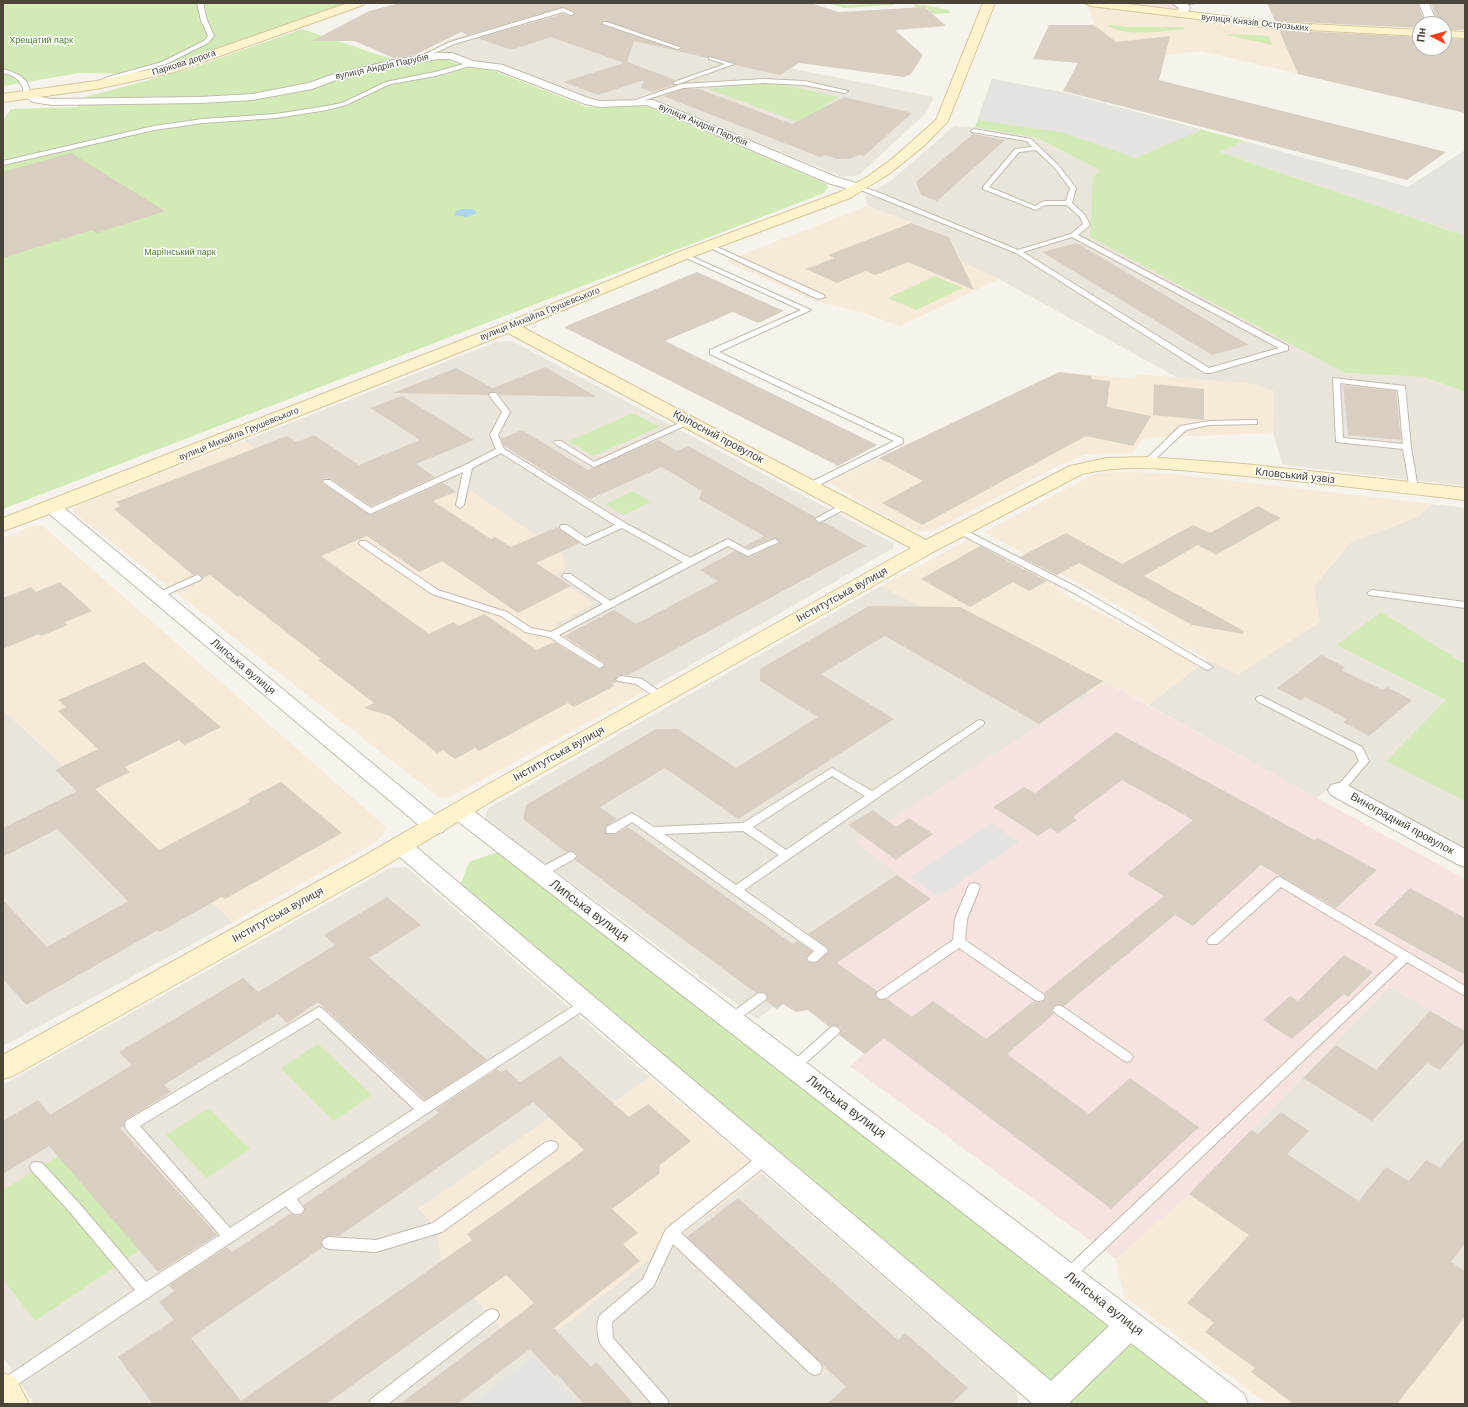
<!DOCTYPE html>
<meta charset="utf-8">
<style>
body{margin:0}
#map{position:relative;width:1468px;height:1407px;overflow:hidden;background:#f6f3ec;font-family:Arial,sans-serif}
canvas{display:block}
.frame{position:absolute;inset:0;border:4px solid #4b4439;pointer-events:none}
.north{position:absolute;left:1412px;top:16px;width:40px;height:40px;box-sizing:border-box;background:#fff;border:1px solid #b7b4b0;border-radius:50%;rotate:276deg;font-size:11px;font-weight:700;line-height:16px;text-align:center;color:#4b4439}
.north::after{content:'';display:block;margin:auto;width:14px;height:18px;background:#fc3f1d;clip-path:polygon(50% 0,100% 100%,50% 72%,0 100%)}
</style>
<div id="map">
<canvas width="1468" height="1407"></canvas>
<div class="frame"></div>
<div class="north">Пн</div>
</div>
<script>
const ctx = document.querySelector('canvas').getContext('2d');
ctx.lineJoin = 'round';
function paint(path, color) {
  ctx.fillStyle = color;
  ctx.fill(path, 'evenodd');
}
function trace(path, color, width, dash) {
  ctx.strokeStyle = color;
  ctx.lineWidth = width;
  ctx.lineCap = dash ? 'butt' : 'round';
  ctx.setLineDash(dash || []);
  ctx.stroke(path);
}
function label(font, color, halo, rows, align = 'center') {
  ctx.font = font + ' Arial,sans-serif';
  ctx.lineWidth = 3;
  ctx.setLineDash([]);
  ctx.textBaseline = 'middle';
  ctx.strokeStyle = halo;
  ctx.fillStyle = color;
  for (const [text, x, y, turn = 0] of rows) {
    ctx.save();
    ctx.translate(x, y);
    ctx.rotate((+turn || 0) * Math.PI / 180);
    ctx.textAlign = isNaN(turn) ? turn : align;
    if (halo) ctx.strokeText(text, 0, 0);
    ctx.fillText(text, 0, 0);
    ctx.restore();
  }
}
const residential = new Path2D(`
 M563,3l187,57 184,37 -8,16 -67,62 -16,2 -191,-77 -18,-1 -6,3 -28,2 -101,-36 -47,-12 -37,2 36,-19z
 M954,126l21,1 62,11 64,32 197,177 47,26 79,4 41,15v94l-182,-21 -10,-32 1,-42 -96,-13 -179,-99 -37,-17 -13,-25 -81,-31 -3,-10 27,-16z
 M512,341l381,202v5l-246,142 -91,-66 -2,-49 9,-21 -92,-63 -15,1 -38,16 -57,9 -117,-76 252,-99z
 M1432,504l33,4v342l-129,-66 -19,14 -169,-93 60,-46 31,16 112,-133 67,-25z
 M881,586l209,108 -234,148 75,57 -174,120 -272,-200 2,-10z
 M3,710l230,212 -230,124z
 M406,867l244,210 -64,45 -168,86 19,20 122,101 203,-156 255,219 1,12h-984l-31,-47v-272l387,-217z
 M1389,987l76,42v250l-214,-149z`);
const commercial = new Path2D(`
 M1088,5l201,24 99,5 12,22 65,3v54l-264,-62 -59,7 -67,-9 -29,-24h48z
 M868,206l81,31 13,25 37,17 -99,47 -39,-14 -46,-11 -90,-40z
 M1059,372l76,7 1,-5 120,10 18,7 -1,42 -130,5 -10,15 -47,1 -32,14 -120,62 -14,2 -17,-6 -75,-44z
 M244,441l117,76 43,-18 14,9 38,-16 15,-1 92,63 3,14 -12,7 40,29 -38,20 91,66 -191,104 -10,4 -9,-2 -363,-283 -1,-4 5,-4z
 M1130,472l43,2 259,30 -14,13 -67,25 -37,45 6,35 -82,53 -72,-38 -16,-14 -166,-91 112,-59z
 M35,525l9,2 342,300 -3,7 -7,8 -143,80 -230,-212v-172z
 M968,540l88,46 11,10 134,69 -53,40 -41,-22 -17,11 -209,-108z
 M650,1077l112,96 -203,156 -51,7 -67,-75 -4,-33 -19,-19 131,-91 37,4z
 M1251,1130l214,149v125h-198l-143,-108 -8,-37z`);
const industrial = new Path2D(`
 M1244,141l164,46 57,-37v86l-245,-84z`);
const medical = new Path2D(`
 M1118,3h57l4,5 -4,2z
 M1107,683l358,196v150l-76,-42 -200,207 -73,65 -266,-193 14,-12 -56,-44 -12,2 -13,-8 46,-35 102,-70 -76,-57z`);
const green = new Path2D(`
 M3,3h343l-138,50 -53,17 -20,4 -56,-1 -76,13z
 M828,3l21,2 45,-2v2l-50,3z
 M914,4l17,2 18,4 1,3 -17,1 -7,-7 -10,1z
 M1107,25c9,0 18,2 25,2 17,0 34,0 51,0l2,2c-23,2 -59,9 -78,-4z
 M302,29l101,34 27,-5h13l17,7 32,5 95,37c21,1 41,-3 61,0l172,74 7,4 1,2 -4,6 -821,316v-389l8,-11 67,-2 7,-10 101,-27z
 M1223,34l46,2 3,9z
 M992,79l74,14 178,48 -24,11 245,84v156l-41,-15 -79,-4 -255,-136 3,-59 7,-8 -63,-32 -62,-11z
 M765,83l19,2 55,12 -16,9 36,9 -25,20 -126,-46z
 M935,276l28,12 -47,22 -28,-12z
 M634,413l25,14 -66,29 -25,-15z
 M633,491l18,11 -28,13 -18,-11z
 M1381,612l84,52v137l-79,-40 60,-61 -109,-55z
 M501,851l729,553h-174l-470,-401 -125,-120 8,-21z
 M318,1044l54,51 -38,26 -53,-53z
 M209,1108l41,41 -43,29 -41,-43z
 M66,1151l81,94 -112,76 -32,-42v-89z`);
const parking = new Path2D(`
 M992,79l74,14 136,37 -67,28 -71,-25 -86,-13z
 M991,823l28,19 -80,55 -29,-20z
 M533,1357l43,47h-104z`);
const water = new Path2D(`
 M462,209h11l4,4 -10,4 -12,-2 1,-4z`);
const building = new Path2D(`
 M400,3h410l29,9 86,-5 21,19 -51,4 28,25 -12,19 -7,3 -105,-14 -19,12 -45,-10 -1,-2 -25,-7 -1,2 -74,-17 -7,21 49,18 -3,1 1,4 -21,7 -12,-4 3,-8 -46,15 -35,-13 61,-19 -73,-26 -37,12 -9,-1 -27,-10 85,-24 7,2 5,-3 -11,-6 -96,28 -7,-3 -46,23 -11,2 -10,1 -40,-17h-42l57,-30zM603,20l79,27 1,2 -6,1 -74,-25z
 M1267,3h151l7,21h-5v4l-145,-7z
 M1431,3h34v27h-21v-6h-6z
 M1049,25h45l22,17 54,-6 -11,44 287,72 -39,28 -344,-89 15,-28 -45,-4z
 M1279,30l141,7v11h24v-10l21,1v74l-167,-39z
 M683,89h16l93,35 52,-27 68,16 -48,43 -5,-1 -10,4h-12l-12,-4 -5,2 -157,-61z
 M973,134l32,6 -68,61 -16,-6 -5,-13z
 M71,153l94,58 -68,22 -5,-3 -89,28v-86z
 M911,223l38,14 25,53 -66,-28 -33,13 -9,-4 -29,12 -31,-14 28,-11 -6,-3z
 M1077,243l172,102 -37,10 -170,-103z
 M697,272l87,39 -26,12 -25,-11 -68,29 212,104 -39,21 -274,-139z
 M545,367l52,30 -98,-2 -3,-3h-6l-2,3 -95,-2 63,-25 37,20z
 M1059,372l32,4 1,3 18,2 -3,26 44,9 -18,30 -47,-10 -164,89 -40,-22 41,-22 -44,-23z
 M1154,384l50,5v31l-51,-5z
 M1343,385l53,6 5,49 -53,-5z
 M402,396l72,44 -58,24 19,13 -64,29 -40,-27 -7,-1 -2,5 49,32 72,-32 13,9 -23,9 58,38 4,-2 16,10 46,-20 23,16 -44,20 35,23 -53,27 -76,-52 -23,11 -52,-36 -46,20 108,78 24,-12 6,4 25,-12 53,36 17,-8 45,27 6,-3 -2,-4 -39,-26 50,-26 22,14 82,-43 -18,-11 35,-19 14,6 31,-14 -6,-5 -26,10 -3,-2 19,-10 -65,-37 3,-8 -40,-24 -72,32 -86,-53 -3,-7 21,-9 66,40 70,-30 19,11 11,-5 127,71 -1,2 4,4 6,-1 42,24 -238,129h-8l-5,4 2,3 -5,2 2,2 -40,21 -6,-4 -89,48 -4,-3 -20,11 -12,-9 -6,3 -47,-37 -26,-8 10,-5 -56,-43 3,-1 -81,-63 -2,1 -28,-22 -7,3 -5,-4 -5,1 -79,-66 6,-3 -4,-4 171,-66 10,6 17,-7 45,30 61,-25 -50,-32z
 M1258,506l23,12 -65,37 -18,-10 -54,31 100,55 -1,3 -51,-9 -113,-62 -22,12 -37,-18 46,-24 56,31 71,-39 17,8z
 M980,546l30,16 37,19 -18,10 -16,-9 -43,25 -49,-28z
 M60,582l32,29 -27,11 3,3 -27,11 -2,-2 -36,15v-51l28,-11 5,5z
 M869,606l91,1 143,74 -64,43 -154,-88 -64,38 73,45 -156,100 -73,-51 -65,39 17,12 -11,8v7h10l12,-7 165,117 4,-3 15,10 -6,7 2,4 5,1 5,-1 11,-11 -2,-4 -19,-13 89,-59 34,24 -94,64 40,28 -2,5 3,3h9l25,18 21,-16 53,38 48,-38 5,1 5,-1 2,-5 -2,-3 120,-97 -37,-22 66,-54 -71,-40 -49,37 4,3 -19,13 -8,-5 -12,8 -45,-29 31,-20 11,6 81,-61 198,108 4,-2 59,32 -41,38 -75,-43 -68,61 -18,-11 -111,91 -4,-2 -6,2 -2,3 2,5 -47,40 82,60 41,-36 69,49 -88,82 -227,-171 -19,16 -26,-19 2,-5 -2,-3 -6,-2 -4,2 -21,-17 -12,2 -13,-8 -6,5 -11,-8 2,-3 -2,-5 -5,-1 -5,1 -181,-133 2,-5 -2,-3 -5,-1 -4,1 -43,-33 3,-14 130,-76h22l58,39 82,-51 -58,-36v-12z
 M1321,655l24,12 -4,3 42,20 4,-3 25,13 -43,36 -26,-14 4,-3 -42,-22 -4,4 -24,-13z
 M144,662l77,65 -37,18 -5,-5 -54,27 5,5 -35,17 64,61 91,-48 -2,-3 33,-17 61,51 -117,66 -3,-2 -62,35 -2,-2 -132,75 -23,-26v-79l44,47 81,-46 -71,-72 -54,28v-29l74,-37 -22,-21 43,-21 -40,-38 8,-4 -8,-7z
 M873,810l23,17 13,-9 24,16 -37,26 -48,-35z
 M1410,888l55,30v57l-91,-51z
 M387,897l34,28 -52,33 118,102 -62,40 -107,-98 -31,21 -9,-9 -114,71 7,7 -46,28 -1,6 -4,2 97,107 -59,37 -109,-126 -46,28v-53l35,-21 12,15 82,-50 -13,-13 124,-74 15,14 77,-47 -11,-10z
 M1344,955l29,17 -25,25 -4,-3 -52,45 -29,-19 27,-24 8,5z
 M1430,1011l35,20v11l-25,28 -13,-7 -55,58 -69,-43 33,-33 40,25z
 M560,1056l69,61 19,-13 43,37 -31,24 -1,9 -47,35 26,24 -15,11 17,17 -86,67 37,39 5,-5 38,42h-50l-27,-30 -2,2 -25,-27 -73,55h-57l134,-101 -28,-28 -180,129h-173l-35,-47 56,-37 -15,-18 15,-11 -5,-6 58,-38 5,5 59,-39 6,3 5,-2 3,-4 -2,-5 136,-92 -4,-3 62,-41 4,3 5,-3 14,13zM533,1102l51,48 -117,84 5,6 -231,161 -50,-63 132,-91 -2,-5 2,-4 6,-2h10z
 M1281,1112l28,19 -22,23 72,47 27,-34 23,14 17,-21 14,8 25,-30v105l-14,19 14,9v46l-68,87h-103l-43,-32 4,-4 -50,-36 9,-9 -27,-20 62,-68 -60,-41 62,-64 7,4z
 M738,1198l160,142 7,-7 63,55 -17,16h-124l19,-17 -159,-150z`);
const lane = new Path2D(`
 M197,3h6l4,17 7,16 -6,7 -42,21 -54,15 -11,6h-4v-2l11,-6 54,-15 42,-21 4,-5 -7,-16z
 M1177,3h18l-16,3z
 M563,8l11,5 -3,2 -8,-3 -109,32 -30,14 -5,-1 31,-15z
 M603,22h4l75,26 -5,1 -74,-25z
 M709,57l25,7 -56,20h-4v-2l51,-18 -16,-5z
 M471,62l2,1v2l-37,11 -46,8 -44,21 -19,5 -51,8 -73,5 -49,7 -151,35v-4l151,-35 49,-7 73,-5 51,-8 15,-3 44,-21 49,-10z
 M3,69c13,4 29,10 26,26l-5,-1c-2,-14 -8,-18 -21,-21z
 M764,79l40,2 44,10 -3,2 -41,-8 -40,-2 -81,5 -48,15 -5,-1 52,-18z
 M974,129l57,10 27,26 18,23 -4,15 13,12 5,10 -12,10 210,111v4l-77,23h-6l-189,-120 -160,-65 3,-2 21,7 138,57 53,-16 12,-10 -3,-7 -13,-12h-22l-9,5 -53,-21v-2l32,-38 17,-2 -5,-6 -55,-9 -1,-1zM1036,150l18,17 16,21 -4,13h-22l-9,5 -46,-19 30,-35zM1072,237l207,111 -70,20 -186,-116z
 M710,244l114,51 1,2 -7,2 -110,-52 -1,-1z
 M682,254h4l125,56 -92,42 184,87v4l-90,45h-6v-4l87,-43 -184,-87v-4l91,-40 -119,-54z
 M1333,378l72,8 6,61 7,42 -1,2h-6l-1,-2 -7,-40 -67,-7zM1340,383l58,7 5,54 -60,-6z
 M490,393h6l14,19 -12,23 6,14 121,74 65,35 38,-19 20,11 27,-11 4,3 -31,14 -20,-10 -169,89 43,28 2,2 -2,2 -3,1 -50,-31 -24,-5 -24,-16 -69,-22 -72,-49 -1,-2 1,-2h6l72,49 69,22 24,16 20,4 52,-28 -39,-26 -2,-2 2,-2h6l40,27 73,-39 -61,-34 -37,17 -24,-16 -1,-2 1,-2h6l19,13 29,-13 -114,-72 -29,15 -8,37 -4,3 -4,-3 7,-33 -93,42 -47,-32 1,-2h6l41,28 94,-43 31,-16 -6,-14 12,-23 -13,-17z
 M686,420h3l4,2 -99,45 -40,-24 1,-2h6l33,21z
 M1254,420h3v4l-48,1 -23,5 -36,34h-6l-1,-2 37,-36 29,-5z
 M846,502l4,3 -1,2 -27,14 -3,1 -4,-3z
 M961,528l121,62 131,77 -5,3 -3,-1 -129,-75 -118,-61 -1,-2 1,-2z
 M197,575l5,3 -2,2 -39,17h-6l-2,-2z
 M1372,590l93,12v6l-96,-13 -2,-2z
 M621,676l21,3 24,17 -5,3 -4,-1 -21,-14 -18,-3 -2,-2z
 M1261,696l101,51 7,14 -26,31h-8l-1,-2 25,-29 -5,-10 -97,-50 -1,-2 1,-2z
 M979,720l4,1 1,2 -1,2 -239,165 82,58 2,3 -11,10 -4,1 -4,-1 -2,-3 7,-7 -182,-129 -17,11h-8l-1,-3 1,-3 25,-14 22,14 89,-4 89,-55 40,23zM832,776l33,20 -79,54 -33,-23zM743,831l36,24 -43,30 -72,-51z
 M570,852l4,1 2,3 -2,3 -30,17h-8l-2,-3 2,-3z
 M1280,877l185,109v10l-58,-34 -335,318 -5,2 -5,-2 -2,-4 2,-4 336,-315 -117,-70 -64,57h-8l-2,-3 2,-3 67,-60z
 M974,883l4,1 2,3 -13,32 -2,21 78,54 2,3 -2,3 -4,1 -4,-1 -76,-52 -73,50 -4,1 -4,-1 -2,-3 2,-3 75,-52 2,-21 13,-32 2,-3z
 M761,993l4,1 2,3 -2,3 -30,22 -4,2 -4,-2 -2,-3 2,-3 30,-22z
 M586,998l4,2 2,3 -2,3 -293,193 7,10 -2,4c-8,3 -11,-1 -16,-7l-283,188v-15l132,-89 -66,-79 -37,-40 -2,-4 2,-4 5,-1 5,1 37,40 67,79 74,-47 -94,-106 -1,-4 1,-4 193,-114 4,2 101,93zM318,1018l96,91 -184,119 -90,-102z
 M1059,1005l4,2 68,47 2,3 -2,3 -4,2 -4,-2 -68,-47 -2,-3 2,-3z
 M834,1026l4,2 2,3 -2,3 -40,36 -4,2 -4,-2 -2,-3 2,-3 40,-36z
 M551,1141l5,1 2,4 -2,4 -114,82 -66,20 -47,-3 -5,-2 -2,-4 2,-4 5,-2 47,3 57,-17 113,-81z
 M767,1152l5,1 2,4 -2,4 -91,72 139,130 2,5 -2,5 -5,2 -5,-2 -137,-129 -20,43 -41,35 1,16 54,61 2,5h-17l-51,-59c-4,-8 -5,-23 -1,-30l43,-36 23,-50 96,-76z
 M492,1309l5,2 2,4 -2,4 -109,85h-19l2,-5 116,-88z`);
const street = new Path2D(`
 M1172,3c6,0 14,-2 18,4l-4,10h-8l-1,-2 2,-7z
 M1419,3h10l8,21h-10z
 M438,53h14l21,8 30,4 85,33 12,3 53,-1 183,77 27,8 2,3 -6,4 -31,-9 -181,-78 -47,2 -15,-3 -88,-34 -26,-3 -21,-8h-12l-40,6 -62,15 -24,9 -60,11 -52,3 -148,2 -19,-3 -12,-8 6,-3 13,6 12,2 148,-2 52,-3 57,-11 19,-7 70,-17z
 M52,502l6,1 385,319 3,5 -3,5 -8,2 -8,-2 -381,-321 -3,-4 3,-4z
 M1339,783l8,2 118,64v18l-8,-3 -126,-69 -3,-5 3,-5z
 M459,804l8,2 673,509 104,79 4,10h-38l-79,-61 -61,59 1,2h-38l-640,-553 -3,-5 3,-5 8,-2 8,2 642,540 58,-55 -658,-510 -3,-5 3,-5z`);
const secondary = new Path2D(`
 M348,3h17l-2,2 -188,67 -79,17 -93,13v-8l93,-13 72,-15z
 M983,3h12l-47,118 -23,24 -36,29 -39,24 -161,60 -167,69 404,213 144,-74 37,-8 40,-1 97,7 221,24v12c-80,-9 -161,-19 -241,-26 -48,-4 -95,-11 -142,0l-149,78 -441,249 -117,71 -362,204 -10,3v-24l354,-195 119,-69 435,-243 -403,-215 -426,169 -79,29v-13l500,-194 176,-72 161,-60 27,-15 25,-18 44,-39z
 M1085,3h34l153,19 148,8v6l-148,-8 -181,-22z
 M1444,31l21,1v6l-21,-1z
 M3,1373l12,4 14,27h-26z`);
const farStreetnames = [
 ["вулиця Князів Острозьких",1255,23,6],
 ["Паркова дорога",184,63,-18],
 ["вулиця Андрія Парубія",382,67,-12],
 ["вулиця Андрія Парубія",703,125,23],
 ["вулиця Михайла Грушевського",540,314,-22],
 ["вулиця Михайла Грушевського",239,434,-22]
];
const farParknames = [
 ["Хрещатий парк",41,41],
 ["Маріїнський парк",180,253]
];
const streetNames = [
 ["Кріпосний провулок",718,437,28],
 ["Кловський узвіз",1295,476,6],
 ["Інститутська вулиця",842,595,-29],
 ["Липська вулиця",243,667,40],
 ["Інститутська вулиця",559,754,-29],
 ["Виноградний провулок",1402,824,29],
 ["Інститутська вулиця",278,915,-29]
];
const nearStreetnames = [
 ["Липська вулиця",589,911,37],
 ["Липська вулиця",846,1107,37],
 ["Липська вулиця",1104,1304,38]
];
paint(residential, '#eae5da');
paint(commercial, '#f7ead8');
paint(industrial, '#e6e2dd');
paint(medical, '#f6e3e0');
paint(green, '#d2eab5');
paint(parking, '#e5e3e0');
paint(water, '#a9d4f2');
paint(building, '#d8cfc1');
trace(lane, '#c2bbae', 2);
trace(street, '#c2bbae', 2);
trace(secondary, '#d6c79b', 2);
paint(lane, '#fff');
paint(street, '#fff');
paint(secondary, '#fff3cd');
label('9px', '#4b4439', '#fff', farStreetnames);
label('9px', '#4a7f2a', '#fff', farParknames);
label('11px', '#4b4439', '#fff', streetNames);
label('13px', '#4b4439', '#fff', nearStreetnames);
</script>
